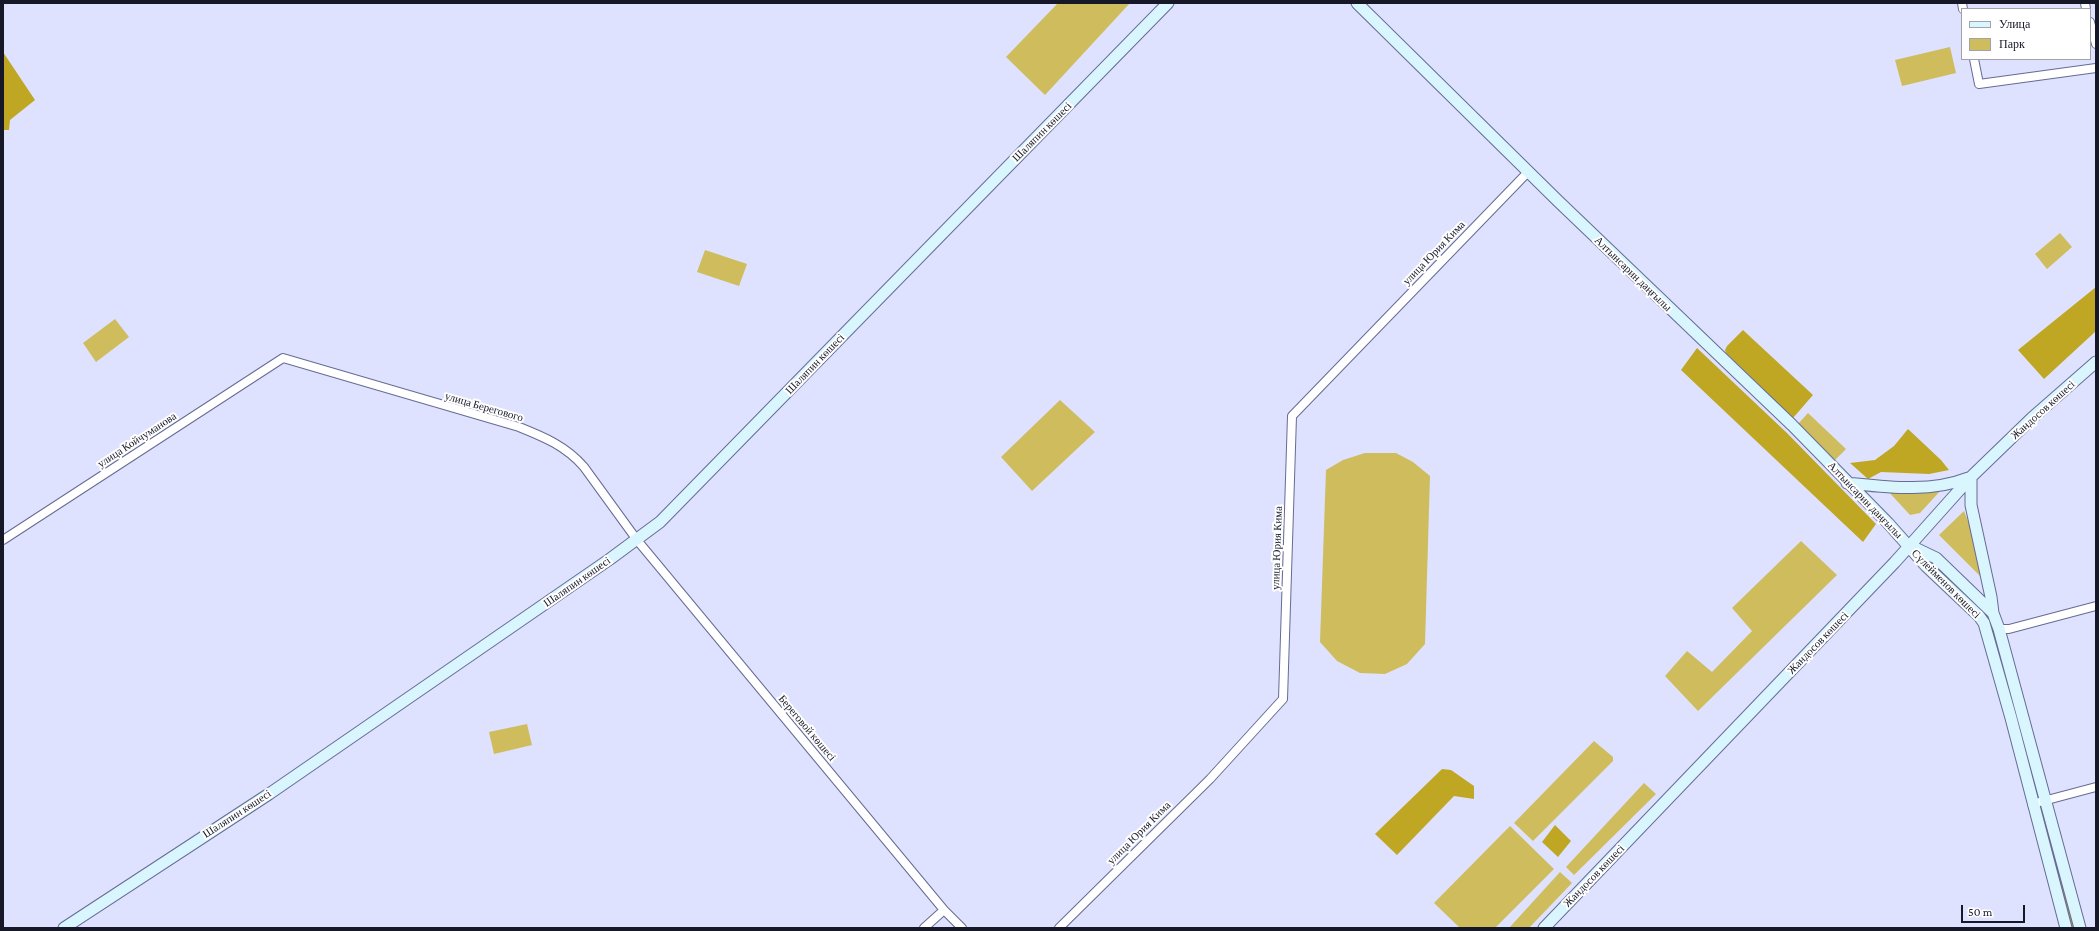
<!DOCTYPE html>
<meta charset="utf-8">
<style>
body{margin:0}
#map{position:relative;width:2099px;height:931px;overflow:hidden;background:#dee2fe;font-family:"Crimson Pro",serif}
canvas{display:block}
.frame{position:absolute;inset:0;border:4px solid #161828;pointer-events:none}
.legend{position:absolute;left:1961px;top:8px;width:130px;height:52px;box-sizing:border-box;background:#fff;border:1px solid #a2a3a9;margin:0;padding:5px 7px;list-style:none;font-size:12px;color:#161828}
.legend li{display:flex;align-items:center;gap:8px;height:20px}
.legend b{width:20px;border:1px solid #a2a3a9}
.scale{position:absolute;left:1961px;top:905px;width:64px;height:18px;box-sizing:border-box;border:2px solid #161828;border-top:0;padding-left:5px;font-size:12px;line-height:14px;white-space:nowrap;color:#161828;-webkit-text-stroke:3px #fff;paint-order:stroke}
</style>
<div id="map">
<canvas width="2099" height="931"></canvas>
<div class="frame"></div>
<ul class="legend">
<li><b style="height:5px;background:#d9f5fd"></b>Улица</li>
<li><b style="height:11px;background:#cfbc5d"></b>Парк</li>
</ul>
<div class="scale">50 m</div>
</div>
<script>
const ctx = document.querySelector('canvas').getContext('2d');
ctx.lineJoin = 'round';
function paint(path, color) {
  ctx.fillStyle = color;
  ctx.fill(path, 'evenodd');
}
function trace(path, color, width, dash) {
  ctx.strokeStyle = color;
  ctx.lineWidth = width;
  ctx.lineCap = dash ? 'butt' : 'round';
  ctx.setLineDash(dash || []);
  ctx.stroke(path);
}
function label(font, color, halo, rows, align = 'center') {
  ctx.font = font + ' "Crimson Pro",serif';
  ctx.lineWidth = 4;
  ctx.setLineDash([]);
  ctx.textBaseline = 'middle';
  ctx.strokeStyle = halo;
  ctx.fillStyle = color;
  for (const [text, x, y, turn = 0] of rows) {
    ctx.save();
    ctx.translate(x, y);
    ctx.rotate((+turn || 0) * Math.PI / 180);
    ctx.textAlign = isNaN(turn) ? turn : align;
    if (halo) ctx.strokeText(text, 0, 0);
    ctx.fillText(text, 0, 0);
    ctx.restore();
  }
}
const green = new Path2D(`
 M1058,3h72l-85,92 -39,-38z
 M1950,47l6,26 -54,13 -7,-26z
 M2060,233l12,14 -25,22 -12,-15z
 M705,250l42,14 -8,22 -42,-14z
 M115,319l14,18 -33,25 -13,-19z
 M1060,400l35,32 -63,59 -31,-34z
 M1808,413l38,36 -11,11 -37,-36z
 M1365,453h31l17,9 17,14 -5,168 -18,20 -22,10 -25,-1 -23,-12 -17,-19 6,-172 17,-10z
 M1942,489l-22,24 -10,2 -23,-25z
 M1964,511l9,23 11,46 -45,-45z
 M1801,541l36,34 -139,136 -33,-35 22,-25 25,21 40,-41 -20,-23z
 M527,724l5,21 -38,9 -5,-22z
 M1594,741l19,16v4l-80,80 -19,-18z
 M1644,783l12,11 -82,81 -8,-8z
 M1510,826l44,43 -59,59h-35l-26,-25z
 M1560,872l12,11 -43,45h-20z`);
const forest = new Path2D(`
 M3,52l32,48 -25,20 -1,10h-6z
 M2096,287v44l-52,48 -26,-29z
 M1743,330l70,65 -20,23 -67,-65 -1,-3 2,-4z
 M1697,348l91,86 88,90 -13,18 -182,-172z
 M1908,429l33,31 8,10 -20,4 -48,-2 -13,7 -18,-16 25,-3 19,-14z
 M1442,769l9,1 23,16v13l-20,-3 -57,59 -22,-21z
 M2044,809l31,119h-7l-31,-117z
 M1555,825l16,16 -13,16 -16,-15z`);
const street = new Path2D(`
 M1962,3l1,6
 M2085,3l1,6
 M2090,22l6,22
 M1974,59l5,25 117,-16
 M3,540l280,-182 236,69c25,10 47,19 65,40l53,73 307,370 18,18
 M1999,629h10l87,-23
 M2032,804l64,-17
 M924,928l20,-18
 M1059,928l151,-149 73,-80 9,-283 236,-244`);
const secondary = new Path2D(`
 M1357,3l201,198 234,224 96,98 38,43 53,50 5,7 27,95 55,210
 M1971,477v28l20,92 2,16
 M1847,483c40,4 83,10 121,-5
 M1911,546l25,12 57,55 6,16 81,299
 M64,928l205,-134 341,-235 50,-37 508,-519
 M1544,928l351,-366 76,-85 61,-59 64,-56`);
const streetNames = [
 ["Шаляпин көшесі",1042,132,-45],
 ["улица Юрия Кима",1434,253,-46],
 ["Алтынсарин даңғылы",1633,274,44],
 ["Шаляпин көшесі",815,364,-46],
 ["улица Берегового",484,407,16],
 ["Жандосов көшесі",2043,410,-42],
 ["улица Койчуманова",137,440,-33],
 ["Алтынсарин даңғылы",1865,500,46],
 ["улица Юрия Кима",1277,548,-88],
 ["Шаляпин көшесі",577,582,-35],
 ["Сүлейменов көшесі",1946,584,45],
 ["Жандосов көшесі",1818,643,-46],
 ["Береговой көшесі",807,728,50],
 ["Шаляпин көшесі",237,814,-33],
 ["улица Юрия Кима",1139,833,-45],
 ["Жандосов көшесі",1594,876,-46]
];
paint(green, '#cfbc5d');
paint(forest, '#bfa724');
trace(street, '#666b93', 10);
trace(secondary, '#666b93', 13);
trace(street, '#fff', 8);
trace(secondary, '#d9f5fd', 11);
label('11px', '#161828', '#fff', streetNames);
</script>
